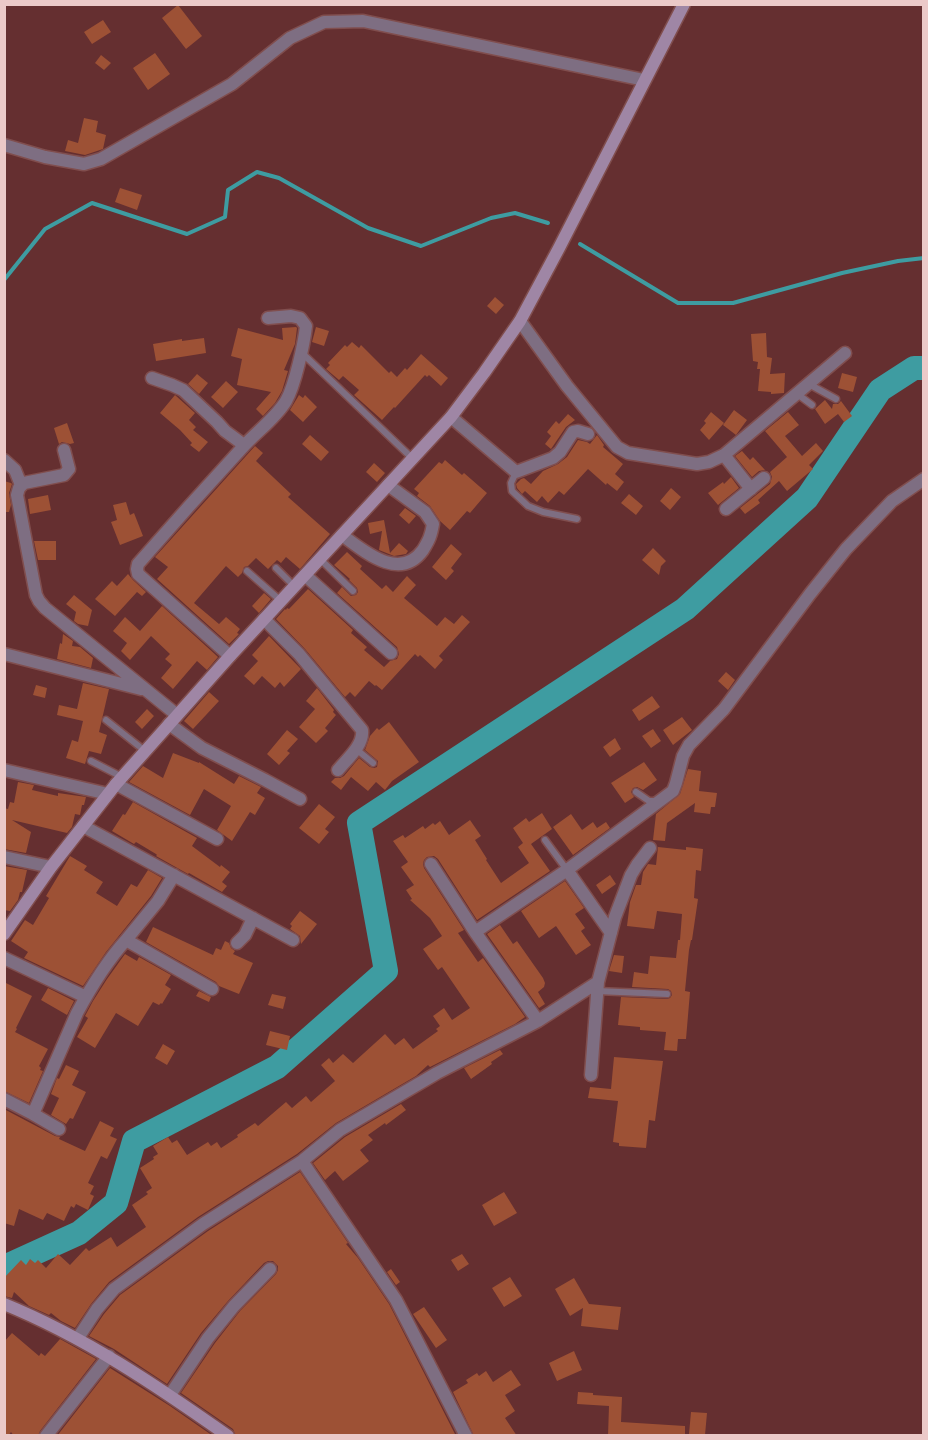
<!DOCTYPE html>
<style>
body{margin:0}
#map{position:relative;width:928px;height:1440px;overflow:hidden;background:#652f30;font-family:Inter,sans-serif}
canvas{display:block}
.frame{position:absolute;inset:0;border:6px solid #ebc9c8;pointer-events:none}
</style>
<div id="map">
<canvas width="928" height="1440"></canvas>
<div class="frame"></div>
</div>
<script>
const ctx = document.querySelector('canvas').getContext('2d');
ctx.lineJoin = 'round';
function trace(path, color, width, dash) {
  ctx.strokeStyle = color;
  ctx.lineWidth = width;
  ctx.lineCap = dash ? 'butt' : 'round';
  ctx.setLineDash(dash || []);
  ctx.stroke(path);
}
function paint(path, color) {
  ctx.fillStyle = color;
  ctx.fill(path, 'evenodd');
}
const stream = new Path2D(`
 M580,244l98,59h55l109,-30 56,-12 26,-3
 M4,280l41,-51 47,-26 95,31 38,-17 3,-27 29,-18 22,6 89,50 53,18 70,-28 24,-5 33,10`);
const river = new Path2D(`
 M4,1267l75,-34 37,-30 18,-62 143,-74 109,-96 -27,-148 326,-214 122,-111 73,-108 34,-22h10`);
const building = new Path2D(`
 M178,5l24,31 -16,13 -24,-31z
 M103,20l8,12 -19,12 -8,-12z
 M155,53l15,21 -22,16 -15,-22z
 M101,55l10,8 -7,7 -9,-7z
 M84,118l14,3 -2,11 10,3 -3,14 -18,6 -20,-4 3,-11 10,3z
 M120,188l22,7 -5,15 -22,-8z
 M495,297l9,8 -8,9 -9,-8z
 M296,327l1,1 -2,16 -11,26 4,1 -6,20 -7,12 -12,13 -7,-7 15,-17 -34,-7 5,-26 -11,-3 7,-28 45,12 -1,-12z
 M316,327l13,4 -5,15 -12,-4z
 M766,333l1,24 5,1 -2,16 15,-1 -1,20 -13,1v-2l-13,-1 2,-22h-3l1,-7 -5,-1 -2,-27z
 M204,338l2,15 -50,8 -3,-17 29,-5v2z
 M352,342l7,6 2,-3 28,28 2,-2 6,6 8,-9 2,2 14,-16 27,24 -7,8 -12,-11 -2,2 -2,-2 -30,33 -1,-1 -12,13 -28,-25 5,-5 -16,-14 -4,4 -13,-11 4,-4 -2,-2 17,-18 2,2z
 M842,373l15,4 -4,15 -15,-4z
 M197,374l11,9 -9,11 -11,-10z
 M226,381l12,11 -15,16 -12,-11z
 M175,395l20,18 -6,7 7,7 -3,3 15,12 -9,10 -9,-7 2,-2 -12,-13 -20,-17z
 M299,395l4,3 2,-3 12,12 -14,15 -13,-12z
 M825,400l7,9 1,-5h5l3,-3 11,15 -8,6 -6,-8 -13,10 -10,-15z
 M734,410l13,10 -11,15 -13,-10z
 M711,412l13,11 -15,17 -9,-10 6,-7 -2,-2z
 M788,412l11,13 -14,11 17,20 14,-13 7,8 -14,14 4,4 -26,22 -8,-10 -21,19 2,3 -15,11 -5,-6 30,-24 2,-7 -2,-5 17,-15 -22,-26z
 M568,414l7,6 -9,7 -15,22 -6,-5 6,-8 -4,-4 9,-11 3,3z
 M67,423l7,20 -4,1 -8,-2 -3,2 -5,-16z
 M310,435l19,17 -8,9 -19,-17z
 M597,435l7,10 -1,2 20,17 -8,10 9,8 -7,9 -10,-8 -1,2 -18,-16 -24,26 -5,-4 -11,12 -6,-7 -5,6 -12,-11 -3,3 -5,-6 -1,-4 5,-5 3,-1 7,6 12,-13 15,-7 9,-7 11,-17 9,2 3,2z
 M255,446l8,7 -7,8 35,33 -3,3 42,37 -30,35 -14,-12 -5,6 -4,-3 -9,9 -12,-11 -8,8 -4,1 -2,6 -4,4 -12,-11 -32,37 25,21 7,-7 14,12 -3,4 2,1 -10,10 -72,-65 11,-12 -13,-10z
 M742,451l8,9 3,-3 12,13 -6,1 -7,6 -17,-21z
 M445,460l17,15 2,-2 23,20 -17,20 -3,-2 -17,19 -10,-9 -10,-15 -13,-10 2,-3 -5,-4 25,-27 3,2z
 M374,463l11,10 -8,9 -11,-10z
 M731,477l8,11 -21,17 -10,-12 15,-11 1,2z
 M4,481l7,2 1,1 -3,9 2,12 -2,7h-5z
 M671,488l10,9 -11,13 -10,-9z
 M629,494l14,12 -7,9 -15,-12z
 M48,495l3,15 -21,4 -2,-15z
 M126,502l4,13 4,-2 9,23 -23,9 -9,-23 6,-2 -4,-15z
 M405,508l11,8 -7,8 -10,-9z
 M384,520l6,33 9,-10 9,8 -2,3 -12,2 -15,-6 3,-19 -12,3 -2,-11z
 M34,541h22v19h-18z
 M451,544l11,10 -11,14 3,3 -8,9 -14,-13z
 M653,548l13,13 -5,5 -2,9 -17,-15z
 M347,552l15,14 -2,3 22,20 4,-4 7,7 14,-16 9,9 -12,13 33,28 8,-9 9,7 8,-9 8,7 -31,34 4,4 -8,9 -15,-14 -2,2 -3,-3 -33,36 -6,-5 -1,1 -6,-5 -14,16 -5,-5 -5,5 -40,-48 -29,-30 9,-10 1,1 1,-2 2,1 19,-20 45,41 -2,3 16,14 -3,3 20,17 6,-6 7,-2 2,-5 -2,-7 -60,-54 5,-6 9,9 5,-1 2,-3 -1,-4 -8,-8 1,-1 -16,-14z
 M128,574l5,6 13,12 -4,4 -5,-4 -22,24 -20,-17 17,-18 5,5z
 M264,593l7,6 -12,14 -7,-7z
 M74,595l18,15 -4,16 -10,-2 -4,-3 2,-9 -10,-8z
 M162,606l56,51 -11,13 -10,-9 -24,28 -12,-11 11,-13 -7,-6 5,-5 -19,-18 -21,24 -9,-9 6,-8 -14,-12 12,-14 15,14z
 M63,634l10,7 -1,5 8,1 13,11 -2,10 -34,-9 3,-16 2,1z
 M269,636l32,33 -17,18 -4,-5 -5,6 -13,-12 -8,9 -10,-9 14,-15 -6,-6z
 M726,672l9,8 -7,10 -10,-9z
 M83,683l26,6 -10,43 8,3 -6,19 -12,-3 -4,13 -19,-6 6,-18 6,2 5,-21 -26,-6 2,-10 18,4z
 M36,685l11,3 -2,10 -12,-3z
 M317,688l17,22 -1,2 3,3 -11,13 3,3 -12,12 -17,-16 16,-18 -9,-8z
 M209,692l10,9 -26,28 -9,-8z
 M652,696l8,11 -21,14 -7,-11z
 M147,709l7,7 -12,13 -7,-7z
 M682,717l10,13 -19,15 -10,-15z
 M389,722l30,40 -27,19 -7,9 -9,-8 -8,9 -17,-14 -10,13 -10,-8 4,-4h5l4,-2 15,-18 11,9 4,1 3,-1 1,-6 -13,-11 5,-14 7,-8 2,2z
 M653,729l8,12 -10,7 -9,-12z
 M287,730l11,9 -11,12 3,2 -11,12 -12,-11z
 M615,738l6,11 -11,8 -7,-10z
 M173,753l26,10v-1l35,22 5,-8 22,11 -4,6 8,5 -10,17 -5,-3 -18,29 -15,-11 14,-24 -27,-17 -14,26 -61,-33 14,-16 20,12z
 M644,762l13,18 -14,10 -6,-3 -4,1 -2,4 3,5 -9,6 -14,-20z
 M688,769l13,2 -2,20 18,2 -2,14h-4l-1,7 -16,-2 1,-9 -28,20 -2,18 -12,-1 3,-26 24,-20z
 M18,782l16,3 -2,5 26,6v-3l28,4 -2,8h-2l-2,10 -5,-1 -3,13 -5,6 -55,-13 19,12 -5,21 -22,-4v-41l4,1 2,-7 4,1z
 M133,802l64,36 -5,8 28,21 1,-2 9,7 -8,10 5,4 -5,6 -33,-19 -1,1 -32,-18 1,-1 -1,-1 -20,-12 -2,2 -22,-13 11,-17 2,1z
 M319,804l16,13 -10,12 4,3 -10,12 -20,-16z
 M542,813l10,16 -21,15 19,27 -73,49 -39,-61 -4,-3 -7,1 -3,3 -1,4 1,4 40,62 -6,3 20,29 5,-4 42,59 -10,7 -85,43 -2,-2 -12,11 -80,47 -39,31 -99,63 -89,65 -18,22 -16,24 -14,-7 -10,-8 -2,2 -20,-9 -15,-14 -2,6 -8,-2v-18l17,-18 5,5 4,-6 5,4 3,-3 8,8 12,-14 12,11 16,-17 3,3 22,-14 6,10 29,-20 -14,-22 16,-11 -2,-2 6,-4 -12,-20 14,-9 -1,-2 5,-3 -5,-8 15,-9 4,6 5,-3 10,15 21,-13 3,4 6,-4 4,6 17,-11 -1,-2 18,-12 3,3 28,-24 6,6 14,-12 5,6 24,-21 -14,-16 8,-7 4,5 10,-9 10,9 32,-29 10,11 9,-7 9,11 25,-18 -2,-2 4,-3 -7,-10 11,-8 8,12 18,-12 -28,-41 -4,3 -15,-21 19,-13 -12,-18 -20,-18 2,-1 -6,-9 8,-5 -13,-18 7,-5 -15,-21 10,-6 2,3 18,-12 2,3 8,-6 2,2 5,-4 9,14 21,-15 11,16 -6,4 12,19 -1,1 15,23 28,-20 -11,-16 5,-4 -10,-15 13,-10 3,4z
 M571,814l11,16 11,-8 4,6 9,-6 4,6 -37,27 -20,-28z
 M658,847l28,3v-3l17,2 -2,22 -5,-1 -2,28 4,1 -6,41h-1l-2,10 -4,41 5,1 -4,47h-8l-1,12 -13,-1 2,-18 -26,-2v-3l-22,-2 3,-28 46,2 3,-1 2,-3 -1,-4 -3,-2 -36,-2 2,-15 14,2 2,-18 26,2 2,-18h2l2,-26 -25,-3 -3,18 -27,-3 3,-24 6,-17h5l2,-13 5,-8 8,1z
 M70,856l17,10 -3,4 19,12 -7,11 21,13 14,-22 6,3 11,-17 14,8 -11,18 -45,56 -23,34 -59,-28 4,-6 -17,-11 14,-21 8,5 16,-27 -3,-2z
 M4,866l23,4 -5,22h-2l-2,8 -8,11 -6,-1z
 M610,875l6,9 -14,10 -6,-9z
 M565,881l19,27 -9,6 10,14 -4,3 10,14 -15,10 -20,-29 -17,12 -18,-27z
 M300,911l17,13 -16,20 -1,-8 -10,-7 2,-3 -2,-2z
 M500,925l13,19 4,-3 26,37 2,5 -1,4 -6,5 7,12 -6,4 -52,-74z
 M153,927l60,28 3,-7 5,2 4,-9 4,2 2,5 4,3 -2,3 20,9 -14,31 -20,-8 -3,-4 -70,-40z
 M125,954l12,7 2,-4 32,18 -6,10 6,4 -9,15 -1,-1 -2,2 -6,-3 -15,24 -22,-13 -21,35 -18,-11 11,-19 -3,-2 8,-15 14,-22z
 M614,955l10,1 -2,17 -13,-2z
 M4,982l28,14 -16,32 1,1 -2,3 33,17 -9,17 2,2 -1,2 3,1 -14,32 -25,-12z
 M48,988l26,13 -7,14 -26,-15z
 M199,991l12,6 -2,5 -13,-6z
 M272,994l14,3 -3,12 -15,-4z
 M270,1031l20,5 -3,14 -21,-5z
 M163,1044l12,7 -8,14 -12,-7z
 M500,1050l3,4 -12,8 1,2 -21,15 -7,-11z
 M614,1057l49,4 -8,60 -6,-1 -3,28 -27,-2v-3l-6,-1 5,-41 -30,-3 2,-11 21,2z
 M66,1065l13,6 -7,14 14,7 -13,27 -3,-1 -4,6 -15,-9 8,-17 -8,-4 6,-16 2,1z
 M401,1104l5,6 -20,15 -1,-2 -17,12 5,5 -13,10 9,11 -26,20 -8,-10 -10,9 -12,-17 32,-26z
 M4,1109l51,27 5,1 -1,2 26,12 15,-30 14,7 -4,8 7,3 -10,20 -6,-3 -13,27 6,3 -4,8 4,2 -6,14 -12,-6 -2,4 -3,-2 -7,15 -17,-8 -4,7 -24,-11 -5,17 -10,-3z
 M300,1172l48,71 -2,1 12,14 31,46 67,132h-220l-3,-7 -52,-36 34,-50 25,-32 36,-37 2,-4v-4l-5,-5h-5l-4,2 -36,38 -27,32 -34,51 -53,-35 -25,-13 15,-22 16,-19 88,-64z
 M504,1192l13,21 -23,13 -12,-21z
 M462,1254l7,10 -11,7 -7,-11z
 M391,1269l9,13 -4,3 -9,-13z
 M510,1277l12,19 -18,11 -12,-19z
 M574,1278l15,26 32,3 -3,23 -37,-4 2,-18 -13,8 -15,-27z
 M424,1307l23,33 -11,8 -23,-34z
 M12,1333l27,23 2,-3 4,3 15,-17 36,20 -56,72 -2,5h-24l-3,-4 -3,4h-4v-94z
 M574,1351l8,19 -25,11 -8,-18z
 M110,1368l60,38 43,30h-156z
 M511,1370l10,15 -16,10 10,16 -10,7 12,18h-43l-21,-44 15,-9 -2,-3 11,-7 2,3 7,-5 7,11z
 M578,1392l15,1v2l29,2 -1,25 64,4v10h-77l1,-30 -32,-2z
 M691,1412l16,1 -2,22 -16,-1z`);
const lane = new Path2D(`
 M301,352l111,106
 M807,383l29,16
 M796,393l16,12
 M516,472l-5,11 1,8 16,15 15,6 34,7
 M320,559l33,32
 M276,568l18,18
 M247,571l34,30
 M106,720l39,31
 M356,749l17,14
 M91,761l31,16
 M636,792l13,9h8
 M545,840l22,30
 M597,991l70,3`);
const street = new Path2D(`
 M4,145l41,12 39,7 17,-5 131,-75 58,-46 34,-16 39,-1 281,59
 M520,321l47,65 50,61 11,6 69,11 12,-2 15,-7 121,-102
 M152,378l20,7 11,5 34,32 8,9 19,14
 M451,417l65,55 37,-14 7,-6 13,-20 5,-1 10,3
 M64,450l5,19 -5,6 -40,8 -5,5 -2,7 19,100 3,6 6,7 132,107
 M724,455l27,34
 M4,460l11,10 6,15
 M726,509l38,-31
 M342,535c23,17 58,47 81,15 6,-10 8,-14 10,-26l-8,-12 -37,-27
 M305,575l86,78
 M264,619l35,35 63,76c2,15 -15,29 -24,40
 M4,654l137,35
 M230,656l-92,-82 -1,-5 1,-5c34,-39 69,-78 104,-116 14,-16 33,-29 44,-47 9,-16 18,-57 20,-75l-6,-8 -9,-2 -23,2
 M169,724l33,24 63,32 35,19
 M4,770l104,24
 M116,784l101,55
 M83,826l210,114
 M4,857l47,10
 M431,864l44,68 63,89
 M567,870l44,63
 M475,932l92,-62 106,-79 3,-8 7,-27 6,-11 35,-36 86,-115 36,-45 46,-48 32,-22
 M126,940l32,-39 16,-26
 M237,943l8,-8 8,-17
 M4,958l82,39
 M591,1075l7,-93 17,-65 16,-42 6,-10 13,-17
 M4,1099l29,15 44,-101c14,-26 30,-52 49,-73l86,49
 M33,1114l26,15
 M302,1161l94,139 70,136
 M78,1338l19,-29 17,-20 89,-65 99,-63 38,-31 97,-57 101,-52 60,-39
 M170,1395l38,-57 26,-32 36,-37
 M46,1436l63,-80`);
const secondary = new Path2D(`
 M4,934l47,-67 65,-83 114,-128 221,-239 33,-44 36,-52 39,-73 125,-244
 M4,1304c81,33 153,82 224,132`);
trace(stream, '#3e9ca1', 4);
trace(river, '#3e9ca1', 24);
paint(building, '#9d5135');
trace(lane, '#804e4e', 9);
trace(street, '#804e4e', 15);
trace(secondary, '#804e4e', 15);
trace(lane, '#7e6e82', 6);
trace(street, '#7e6e82', 12);
trace(secondary, '#9f86a5', 12);
</script>
